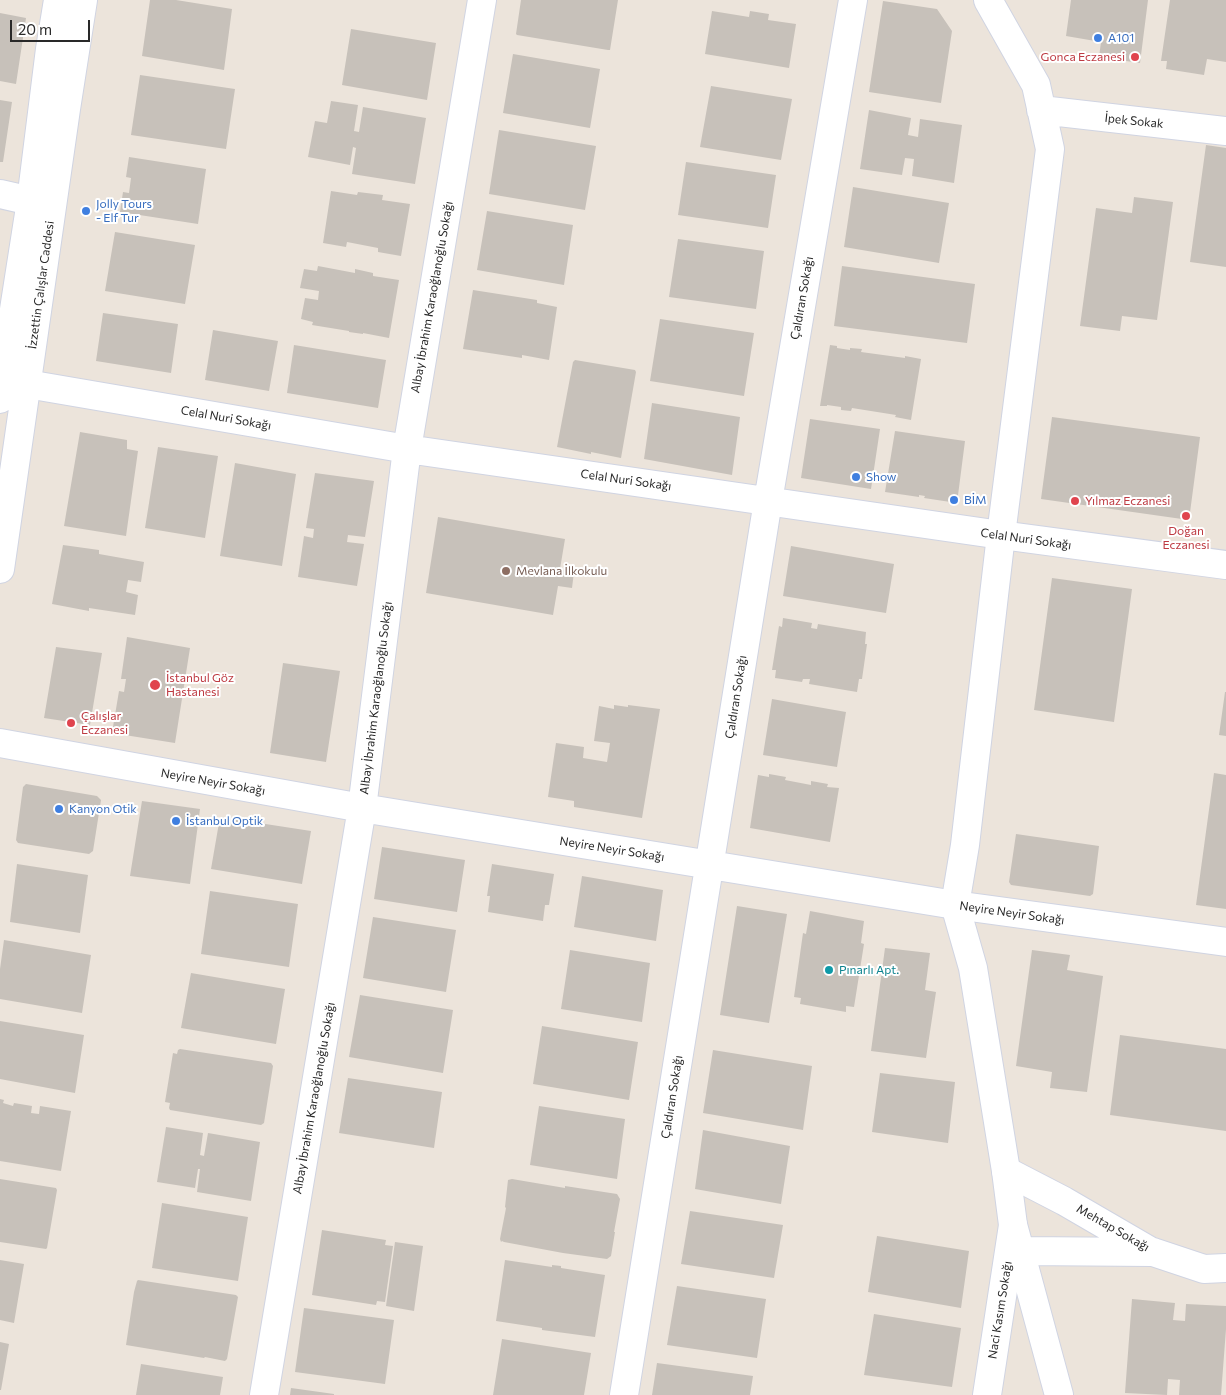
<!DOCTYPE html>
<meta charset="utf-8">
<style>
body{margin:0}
#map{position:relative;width:1226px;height:1395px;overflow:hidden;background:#ece4db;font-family:Commissioner,sans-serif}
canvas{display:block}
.scale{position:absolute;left:10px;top:20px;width:80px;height:22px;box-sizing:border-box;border:2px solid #292929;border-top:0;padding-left:6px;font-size:15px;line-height:18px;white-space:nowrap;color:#292929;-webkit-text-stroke:4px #fff;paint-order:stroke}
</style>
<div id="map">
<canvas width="1226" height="1395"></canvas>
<div class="scale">20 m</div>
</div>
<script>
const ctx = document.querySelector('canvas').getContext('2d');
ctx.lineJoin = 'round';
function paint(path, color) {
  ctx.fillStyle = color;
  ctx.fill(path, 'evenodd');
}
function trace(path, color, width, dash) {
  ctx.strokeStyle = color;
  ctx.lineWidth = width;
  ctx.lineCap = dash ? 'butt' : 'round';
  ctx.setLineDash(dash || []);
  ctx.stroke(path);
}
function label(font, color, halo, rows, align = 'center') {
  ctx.font = font + ' Commissioner,sans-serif';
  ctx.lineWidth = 4;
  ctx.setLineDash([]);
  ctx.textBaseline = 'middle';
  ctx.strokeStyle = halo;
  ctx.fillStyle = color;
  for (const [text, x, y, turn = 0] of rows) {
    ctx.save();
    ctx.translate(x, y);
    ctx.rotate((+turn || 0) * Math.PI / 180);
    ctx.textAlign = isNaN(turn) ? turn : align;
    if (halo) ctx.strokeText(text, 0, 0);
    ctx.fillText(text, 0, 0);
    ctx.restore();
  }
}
const building = new Path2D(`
 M150,0h26l56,9 -8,61 -82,-14z
 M521,0h97l-8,50h-2l-91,-15 -1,-1z
 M1071,0h77l-8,63 -41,-6 2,-15 -35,-6z
 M1170,0h56v62l-19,-3 -3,16 -38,-6 1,-8h-6z
 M883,1l54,8 15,22 -11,72 -72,-11z
 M712,11l37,6 1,-6 19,3 -1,6 28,4 -7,44 -84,-14z
 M0,13l26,5 -10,66 -16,-3z
 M351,29l85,14 -9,57 -85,-15z
 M513,54l87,15 -10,59 -87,-15z
 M140,75l95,14 -9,60 -95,-14z
 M711,86l81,13 -11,61 -81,-13z
 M0,100l12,2 -9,60h-3z
 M331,101l27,4 -4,26 5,1 4,-25 63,11 -11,66 -63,-10 4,-26 -3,-1 -3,18 -42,-8 7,-36 12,2z
 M869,110l42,8 -3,17 10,2 2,-18 42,6 -8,58 -42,-7 2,-17 -9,-1 -3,17 -42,-6z
 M499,130l97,16 -11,64 -96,-16z
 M1206,145l20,3v119l-36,-5z
 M129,157l77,12 -8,55 -78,-12 3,-20 6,1 2,-15 -5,-1z
 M686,162l90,13 -8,53 -90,-13z
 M853,187l96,16 -10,60 -95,-16z
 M331,191l26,4 1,-3 25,3 -1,5 28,4 -9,52 -23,-4v-4l-31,-6 -1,5 -23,-4z
 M1134,197l39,5 -16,118 -35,-4 -2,15 -40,-5 16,-118 36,5z
 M487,211l86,14 -9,60 -87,-15z
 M115,232l80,13 -10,59 -80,-13z
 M678,239l86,12 -8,58 -87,-12z
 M318,266l37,7v-4l18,4v3l26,4 -10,58 -26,-5v1l-14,-2v-1l-37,-6 1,-3 -12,-3 4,-21 13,2 1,-9 -19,-3 4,-19 13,2z
 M842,266l133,18 -8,59 -133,-17z
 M473,290l64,10v3l20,4 -8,53 -27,-5v3l-59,-9z
 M103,313l75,11 -7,49 -75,-12z
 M660,319l94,14 -10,63 -94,-15z
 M213,330l65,11 -9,50 -64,-11z
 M294,345l92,15 -8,48 -91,-15z
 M830,345l7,1v2l13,2v-2l12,1 -1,3 44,6v-2l16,3 -10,61 -16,-3 1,-2 -44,-7 -1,3 -10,-1v-3l-14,-2v1h-7z
 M575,360l60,10 1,2 -15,86 -30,-6v2l-34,-7 16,-85z
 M652,403l88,14 -8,58 -88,-16z
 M1052,417l148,20 -11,83 -148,-21z
 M810,419l70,10 -9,60 -70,-11z
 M895,431l70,10 -8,62 -33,-5 1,-2 -6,-1v2l-34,-5z
 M80,432l47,8v9l11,2 -12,85 -62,-10z
 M158,447l60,9 -13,82 -60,-10z
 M235,463l61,11 -14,92 -62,-10z
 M315,473l59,8 -9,56 -17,-2 -1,7 17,2 -7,42 -59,-9 6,-41 9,2 1,-9 -8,-1z
 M438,517l127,22 -5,30 14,3 -2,16 -14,-2 -5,29 -127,-22z
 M63,545l36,5v4l45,8 -3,20 -13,-2 -2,12 12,3 -3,20 -46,-7v3l-37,-7z
 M791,546l103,18 -8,49 -103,-17z
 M1052,578l80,11 -18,133 -80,-12z
 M783,618l29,5 -1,5 6,1 1,-5 48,8 -1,12h2l-5,35h-3l-2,13 -48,-8 1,-5h-7l-1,3 -27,-4 1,-8h-4l7,-44 3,1z
 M127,637l63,11 -15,95 -63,-10 7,-42 5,1 2,-13h-5z
 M56,647l46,6 -12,72 -46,-7z
 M283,663l57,8 -14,91 -56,-9z
 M1225,692h1v44l-7,-1z
 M772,699l74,13 -9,55 -74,-12z
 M614,705l14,2v-2l32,4 -18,109 -68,-11v-6l-26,-4 8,-54 28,4 -1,11 24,4 3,-19 -16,-2 5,-35 15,3z
 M1214,773l12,2v134l-30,-4z
 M769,774l17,3 -1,3 26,5v-4l17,3 -1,3 12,1 -9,54 -80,-14 8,-53 11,2z
 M26,784l71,12 4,4 -8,51 -4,3 -71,-11 -2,-3 7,-53z
 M142,801l58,8 -10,75 -60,-8z
 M220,817l91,14 -9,53 -91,-15z
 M1016,834l83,12 -6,48 -3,2 -79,-11 -2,-3z
 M382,847l83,13 -8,52 -83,-13z
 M17,864l71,11 -8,58 -70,-11z
 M492,864l62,10 -5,31h-4l-2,16 -55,-9 2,-16h-3z
 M582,876l81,14 -7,51 -82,-14z
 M210,891l88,13 -9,63 -88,-13z
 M737,906l50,8 -18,109 -49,-8z
 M810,911l54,10 -3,22 3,1 -10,63 -8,-1v6l-46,-8 1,-6 -7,-1 9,-64 3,1z
 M373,917l83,13 -10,62 -83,-14z
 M4,940l87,15 -9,58 -82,-14v-30z
 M885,948l45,5 -5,37 11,2 -10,66 -55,-7z
 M570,950l80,13 -8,59 -81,-13z
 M1032,950l38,5 -3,15 36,6 -16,116 -37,-4 2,-16 -36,-6z
 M191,973l94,16 -9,55 -95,-16z
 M360,995l93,15 -10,63 -94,-16z
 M0,1021l84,14 -9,58 -75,-14z
 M542,1026l96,16 -9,58 -96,-16z
 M1120,1035l106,14v82l-116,-16z
 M180,1049l91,14 2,3 -9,57 -3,2 -91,-15 -1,-2 1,-5 -5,-1 8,-49 4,1 1,-4z
 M713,1050l99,16 -9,64 -100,-17z
 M880,1073l75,9 -7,61 -76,-11z
 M348,1078l94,14 -8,56 -95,-15z
 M0,1099l4,1 -1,3 10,3 1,-3 18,3 -1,7 8,1 1,-8 31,5 -10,60 -61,-10z
 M539,1106l86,13 -8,60 -87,-14z
 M166,1127l37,6 -3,22 4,1 4,-23 52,9 -9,59 -54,-9 3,-23h-2l-3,19 -38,-6z
 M703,1130l87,16 -9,58 -86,-15z
 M0,1179l56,9 1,2 -10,58 -1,1 -46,-7z
 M512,1179l53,9v-2l52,8 3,5 -6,33h1l-4,24 -4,3 -44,-6 -59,-11 -2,-1 -1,1 -1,-3 6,-31 -1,-1 3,-27z
 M162,1203l86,14 -10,64 -86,-13z
 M690,1211l93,14 -9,53 -93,-14z
 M322,1230l64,10 -1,5 8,1 -8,56 -8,-1 -1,4 -64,-10z
 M877,1236l92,15 -8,57 -93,-16z
 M395,1242l28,4 -9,65 -28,-5z
 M0,1260l24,4 -10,59 -14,-3z
 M505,1260l47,7v-2l9,1v2l44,7 -10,62 -53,-7v-2l-46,-7z
 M138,1280l98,15 2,2 -11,62 -2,2 -20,-4 -1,1 -78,-13 8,-53 3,-11z
 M677,1286l89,13 -9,59 -90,-13z
 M1132,1299l43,4 -2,17 12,1 1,-17 40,2v23l-5,66h-42l1,-15 -12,-1 -1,16 -42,-2z
 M304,1308l90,12 -9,64 -90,-12z
 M874,1314l87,14 -9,59 -88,-12z
 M502,1339l89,14 -7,42h-91z
 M0,1342l9,2 -8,46h-1z
 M657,1363l96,13 -3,19h-98z
 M141,1364l82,13 -3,18h-84z
 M291,1388l43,6v1h-44z`);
const street = new Path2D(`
 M0,194l31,7
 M27,384l380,65 594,86 225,30
 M0,743l362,65 593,97 271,37
 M1006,1171l58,30 86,50 54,18 22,-1
 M1020,1251l133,1
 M264,1395l98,-587 45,-359 75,-449
 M624,1395l144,-894 85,-501
 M987,1395l26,-170`);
const secondary = new Path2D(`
 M988,0l48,85 14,64 -49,386 -36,310 -10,60 18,63 33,203 7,54 46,170
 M1041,110l185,21
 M0,399l31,-198 19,-152 8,-49
 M0,569l66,-460 17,-109`);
const markers = [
 [1098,38,5,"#3f7fe0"],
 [1135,57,5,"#e0444e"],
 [86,211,5,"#3f7fe0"],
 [856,477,5,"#3f7fe0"],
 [954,500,5,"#3f7fe0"],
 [1075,501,5,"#e0444e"],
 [1186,516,5,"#e0444e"],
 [506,571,5,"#8d6e63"],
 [155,685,6,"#e0444e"],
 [71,723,5,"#e0444e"],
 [59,809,5,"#3f7fe0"],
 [176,821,5,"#3f7fe0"],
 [829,970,5,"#0f9aa8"]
];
const shopNames = [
 ["A101",1108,38],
 ["Jolly Tours",96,204],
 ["- Elf Tur",96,218],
 ["Show",866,477],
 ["BİM",964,500],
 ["Kanyon Otik",69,809],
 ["İstanbul Optik",186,821]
];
const healthNames = [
 ["Gonca Eczanesi",1125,57,"right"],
 ["Yılmaz Eczanesi",1085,501],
 ["Doğan",1186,531,"center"],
 ["Eczanesi",1186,545,"center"],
 ["İstanbul Göz",166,678],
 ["Hastanesi",166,692],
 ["Çalışlar",81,716],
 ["Eczanesi",81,730]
];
const streetNames = [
 ["İpek Sokak",1134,121,6],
 ["İzzettin Çalışlar Caddesi",41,285,-82],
 ["Albay İbrahim Karaoğlanoğlu Sokağı",432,297,-80],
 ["Çaldıran Sokağı",802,298,-80],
 ["Celal Nuri Sokağı",226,418,10],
 ["Celal Nuri Sokağı",626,480,8],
 ["Celal Nuri Sokağı",1026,539,8],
 ["Çaldıran Sokağı",736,697,-81],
 ["Albay İbrahim Karaoğlanoğlu Sokağı",376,698,-83],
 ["Neyire Neyir Sokağı",213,782,10],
 ["Neyire Neyir Sokağı",612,849,9],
 ["Neyire Neyir Sokağı",1012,913,8],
 ["Çaldıran Sokağı",672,1097,-81],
 ["Albay İbrahim Karaoğlanoğlu Sokağı",314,1098,-80],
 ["Mehtap Sokağı",1113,1228,30],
 ["Naci Kasım Sokağı",1000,1310,-81]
];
const educationNames = [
 ["Mevlana İlkokulu",516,571]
];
const cultureNames = [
 ["Pınarlı Apt.",839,970]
];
paint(building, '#c7c1ba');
trace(street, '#d0d4e2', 30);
trace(secondary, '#d0d4e2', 30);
trace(street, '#fff', 28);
trace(secondary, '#fff', 28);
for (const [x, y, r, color] of markers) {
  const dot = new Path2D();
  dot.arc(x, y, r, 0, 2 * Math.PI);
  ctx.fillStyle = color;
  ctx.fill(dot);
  trace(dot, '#fff', 2);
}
label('12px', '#366cbe', '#fff', shopNames, 'left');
label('12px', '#be3a42', '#fff', healthNames, 'left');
label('12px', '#292929', '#fff', streetNames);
label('12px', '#785e54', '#fff', educationNames, 'left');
label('12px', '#0d838f', '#fff', cultureNames, 'left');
</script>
